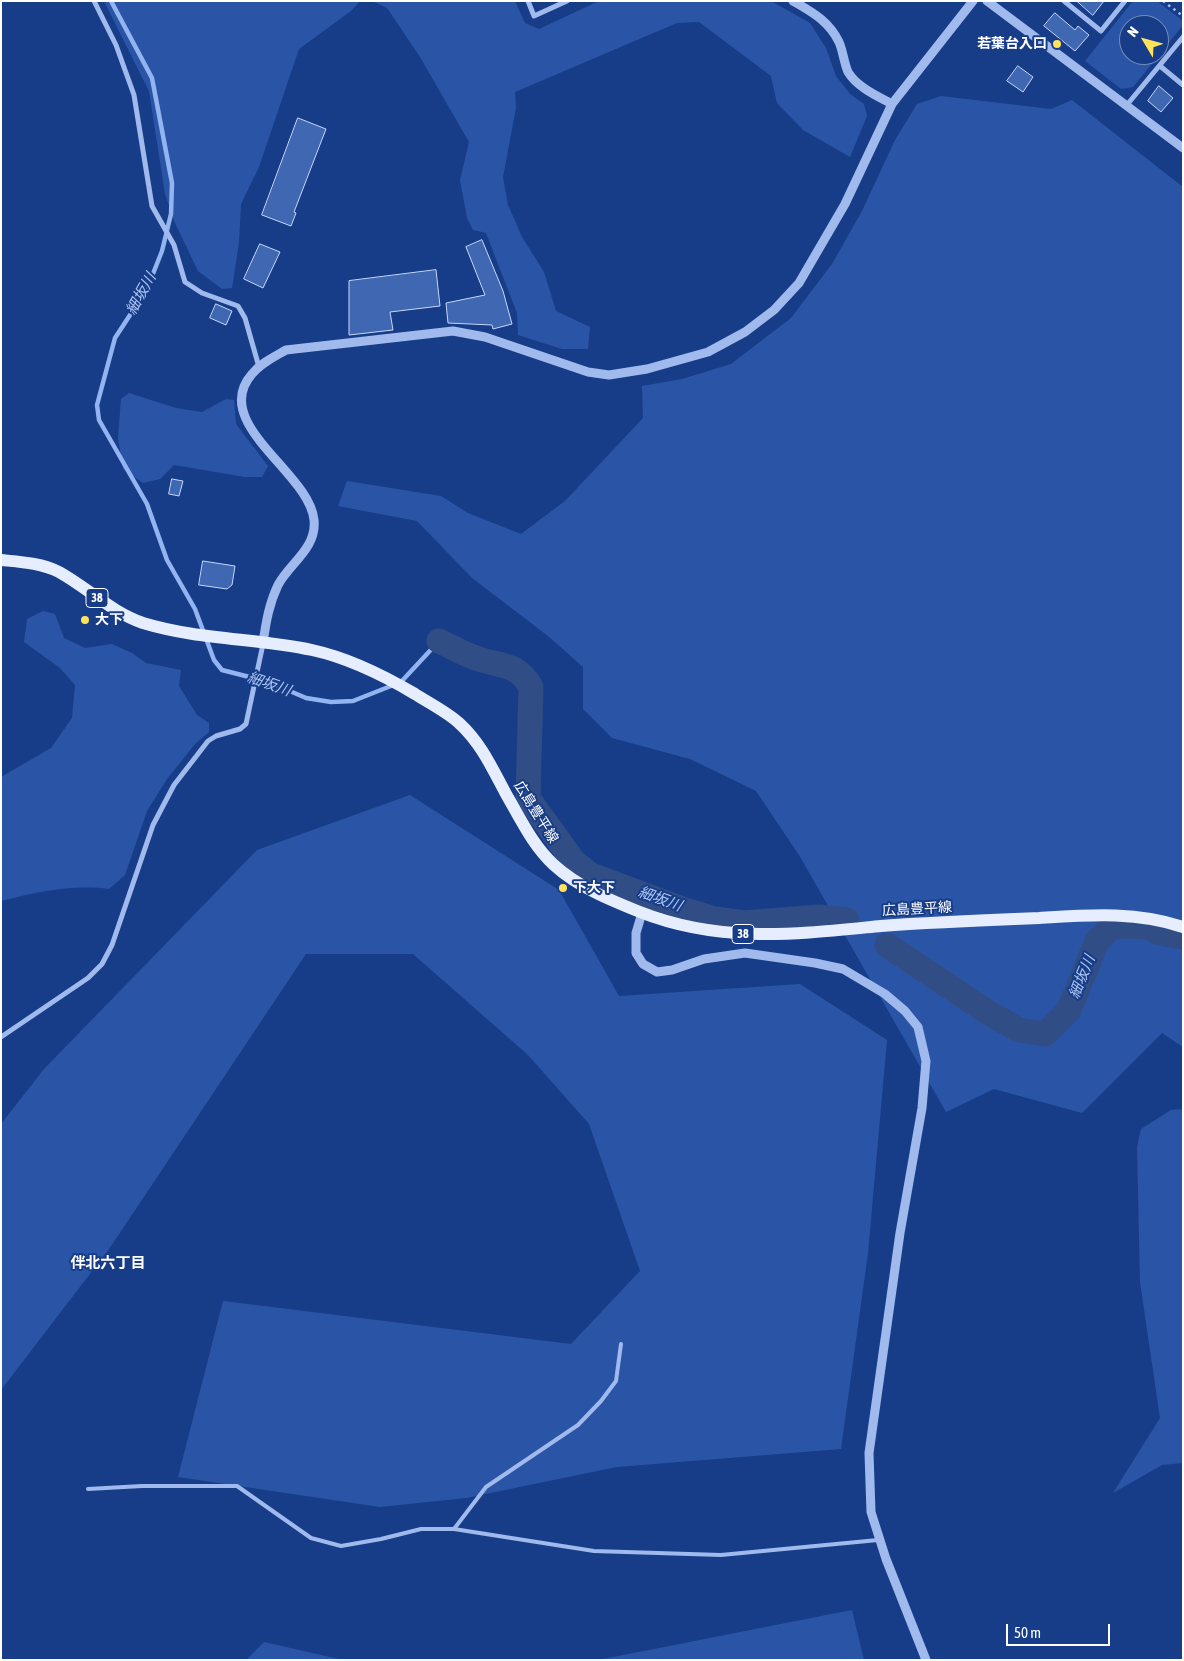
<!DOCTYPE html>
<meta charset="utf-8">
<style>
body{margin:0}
#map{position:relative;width:1184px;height:1661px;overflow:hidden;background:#183d88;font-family:"Asap Condensed",sans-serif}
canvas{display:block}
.frame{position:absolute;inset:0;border:2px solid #fff;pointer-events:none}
.north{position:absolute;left:1119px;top:15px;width:50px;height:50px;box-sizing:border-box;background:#183d88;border:1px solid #748bb8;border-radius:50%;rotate:307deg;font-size:14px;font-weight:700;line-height:20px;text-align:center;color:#fff}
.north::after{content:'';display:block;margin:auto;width:18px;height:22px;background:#ffe25c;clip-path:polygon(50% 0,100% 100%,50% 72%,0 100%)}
.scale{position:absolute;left:1006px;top:1624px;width:104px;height:22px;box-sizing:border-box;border:2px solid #fff;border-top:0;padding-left:6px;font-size:15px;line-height:18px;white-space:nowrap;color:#fff;-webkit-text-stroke:4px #183d88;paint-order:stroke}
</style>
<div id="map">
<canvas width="1184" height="1661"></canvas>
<div class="frame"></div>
<div class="north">N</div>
<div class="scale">50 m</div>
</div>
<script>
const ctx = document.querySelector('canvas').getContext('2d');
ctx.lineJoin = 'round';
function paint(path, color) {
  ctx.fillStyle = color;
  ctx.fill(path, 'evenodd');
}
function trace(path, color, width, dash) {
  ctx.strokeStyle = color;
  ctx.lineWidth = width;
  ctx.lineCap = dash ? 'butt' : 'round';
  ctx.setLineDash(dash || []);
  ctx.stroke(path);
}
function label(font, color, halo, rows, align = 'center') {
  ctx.font = font + ' "Asap Condensed","Noto Sans JP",sans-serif';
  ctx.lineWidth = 4;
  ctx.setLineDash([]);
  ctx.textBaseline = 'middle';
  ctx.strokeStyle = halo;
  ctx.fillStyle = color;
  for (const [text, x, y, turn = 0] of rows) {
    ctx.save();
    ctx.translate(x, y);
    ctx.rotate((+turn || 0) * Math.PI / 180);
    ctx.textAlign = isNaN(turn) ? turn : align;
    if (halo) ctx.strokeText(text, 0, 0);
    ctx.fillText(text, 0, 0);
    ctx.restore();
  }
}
const green = new Path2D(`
 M104,1h256l-9,10 -52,38 -40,118 -18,37 -2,39 -7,45 -10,1 -24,-18 -23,-48 -10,-29 -16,-103z
 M372,1h143l10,22 14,6 60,-28h172l39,22 16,25 10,28 14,18 14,10 3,12 -17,41 -47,-27 -26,-27 -6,-27 -72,-54 -22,1 -162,69 1,16 -13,69 5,28 14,32 22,35 12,39 34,16 -2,22h-26l-44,-14 -1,-22 -31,-80 -13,-3 -6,-12 -7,-38 9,-38 -49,-85 -33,-49z
 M1133,1h24l26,20v4l-24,30v-30h-30v30h30l-26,32 -12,2 -36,-28z
 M941,96l110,13 21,-9 111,87v860l-21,-14 -80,80 -88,-24 -48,23 -147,-257 -43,-64 -66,-32 -78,-21 -29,-29v-42l-35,-31 -76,-58 -55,-57 -79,-15 9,-25 94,15 27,17 53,21 44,-33 78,-83 -1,-32 40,-7 49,-15 60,-46 41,-54 30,-53 33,-71 22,-36z
 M129,393l47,15 26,4 24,-13 8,1 2,24 32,42 -6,11h-17l-71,-12 -14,14 -17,4 -20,-14 -5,-31 3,-39z
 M43,611l12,3 9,24 21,10 27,-4 20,9 14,10 35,7 -2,16 18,29 12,8v9l-14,12 -28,35 -20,32 -22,64 -16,14c-36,-5 -73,3 -108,12v-124l50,-29 21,-30 3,-33 -15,-17 -36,-26 3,-23z
 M410,795l149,95 60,106 181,-12 87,56 -19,213 -27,196 -224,18 -151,31 -86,9 -202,-30 45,-176 348,43 69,-73 -51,-147 -61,-69 -115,-101h-107l-197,295 -108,141v-266l43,-55 213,-219z
 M1183,1109v354l-21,2 -49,28 47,-75 -20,-136 -3,-135 4,-18 30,-19z
 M852,1610l12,50h-266z
 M264,1642l79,18h-97z`);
const stream = new Path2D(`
 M111,1l41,77 20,105 -1,31 -9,37 -15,38 -32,49 -18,67 2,15 48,84 20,56 28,49 19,51 8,10 47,12 37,16 25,4 22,-1 48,-19 38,-41`);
const river = new Path2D(`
 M439,641c13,6 26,14 40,18 24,8 38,4 52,28l-3,111 46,64 17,13 94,35 30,9 29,4 75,-6 28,3
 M887,945l102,68 30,17 26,4 24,-24 28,-69 16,-15 37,1 9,6 24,4`);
const building = new Path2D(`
 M1077,1h27l-11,14z
 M1055,13l20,17 3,-4 11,9 -14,16 -31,-25z
 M1018,66l15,11 -10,15 -16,-11z
 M1159,86l14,12 -12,14 -13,-11z
 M298,118l28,11 -32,83 2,1 -5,13 -29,-11z
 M482,240l21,51 9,33 -19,5 -1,-4 -44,-2 -2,-20 39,-8 -19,-48z
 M260,244l20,8 -17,36 -19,-9z
 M436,270l4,36 -50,6 3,18 -44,5v-54z
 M216,304l16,7 -6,14 -16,-7z
 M172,479l11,2 -4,15 -10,-2z
 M203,561l32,5 -3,19 -5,4 -28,-4z`);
const path = new Path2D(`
 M1163,1l20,15`);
const service = new Path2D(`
 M88,1489l54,-3h95l74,52 30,8 40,-7 40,-10h33l140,22 127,4 157,-15
 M454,1529l32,-42 92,-62 23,-24 15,-20 5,-37`);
const minor = new Path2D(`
 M94,1l22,44 18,50 18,111 22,39 11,37 17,11 36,13 7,12 14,49
 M528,1l6,15 33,-15
 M1064,1l37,30 24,-30
 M1160,66l23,19
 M1126,106l57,-69
 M1,1037l87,-59 14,-14 10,-19 41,-120 21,-40 34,-44 8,-5 24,-7 6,-5 17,-80`);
const tertiary = new Path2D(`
 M793,1c19,11 36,20 46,41 4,9 5,21 9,30 9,15 29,24 44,32
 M987,1l196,147
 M263,643c3,-21 6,-39 15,-58 12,-22 39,-37 36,-65 -4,-47 -105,-97 -62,-146 9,-11 22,-17 34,-24l167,-19 32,6 103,35 21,3 38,-6 61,-17 37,-20 29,-22 25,-27 46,-79 47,-100 81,-103
 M642,913l-6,20v20l7,11 14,8 15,-2 32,-11 41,-6 70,10 28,6 42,25 20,17 13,16 8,34 -4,47 -22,125 -31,220 2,59 15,47 40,101`);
const primary = new Path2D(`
 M1,560c20,2 40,3 58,12 29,16 52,40 84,51 56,17 113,15 169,27 37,8 71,25 103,44 14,9 32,18 44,29 22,20 33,45 47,71 14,24 27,52 48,71 24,22 56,35 86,47 81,32 158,22 241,14 52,-4 106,-6 158,-8 49,-3 97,-7 144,9`);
const markers = [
 [1057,44,5,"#ffe25c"],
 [85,620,5,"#ffe25c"],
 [563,888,5,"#ffe25c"]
];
const shields = [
 [97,598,22],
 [743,934,22]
];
const shieldNames = [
 ["38",97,598],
 ["38",743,934]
];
const poiNames = [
 ["若葉台入口",1047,44,"right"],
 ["大下",95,620],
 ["下大下",573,888]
];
const streetNames = [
 ["広島豊平線",536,812,58],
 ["広島豊平線",917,909,-3]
];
const waterNames = [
 ["細坂川",141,294,-61],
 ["細坂川",269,684,19],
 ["細坂川",660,899,20],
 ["細坂川",1082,977,-68]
];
const neighbourhoodNames = [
 ["伴北六丁目",108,1263]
];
paint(green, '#2a55a6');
trace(stream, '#92b4f0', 4.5);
trace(river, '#314d85', 25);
paint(building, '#4067b2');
trace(building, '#c5d7fa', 1);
trace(path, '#a0baed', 2.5, [2.5, 4]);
trace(service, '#a0baed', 4);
trace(minor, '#a0baed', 5);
trace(tertiary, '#a0baed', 9);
trace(primary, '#e6edff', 12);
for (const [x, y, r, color] of markers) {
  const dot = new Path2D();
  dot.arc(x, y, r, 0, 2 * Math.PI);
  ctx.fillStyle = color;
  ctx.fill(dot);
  trace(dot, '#183d88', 2);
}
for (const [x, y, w] of shields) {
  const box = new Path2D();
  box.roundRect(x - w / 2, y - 9.5, w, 19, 4);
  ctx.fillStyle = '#183d88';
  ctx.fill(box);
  trace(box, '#fff', 1);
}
label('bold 12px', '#fff', null, shieldNames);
label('bold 14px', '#fff', '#183d88', poiNames, 'left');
label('14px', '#fff', '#183d88', streetNames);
label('italic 15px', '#abc5f5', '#183d88', waterNames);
label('bold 15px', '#fff', '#183d88', neighbourhoodNames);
</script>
